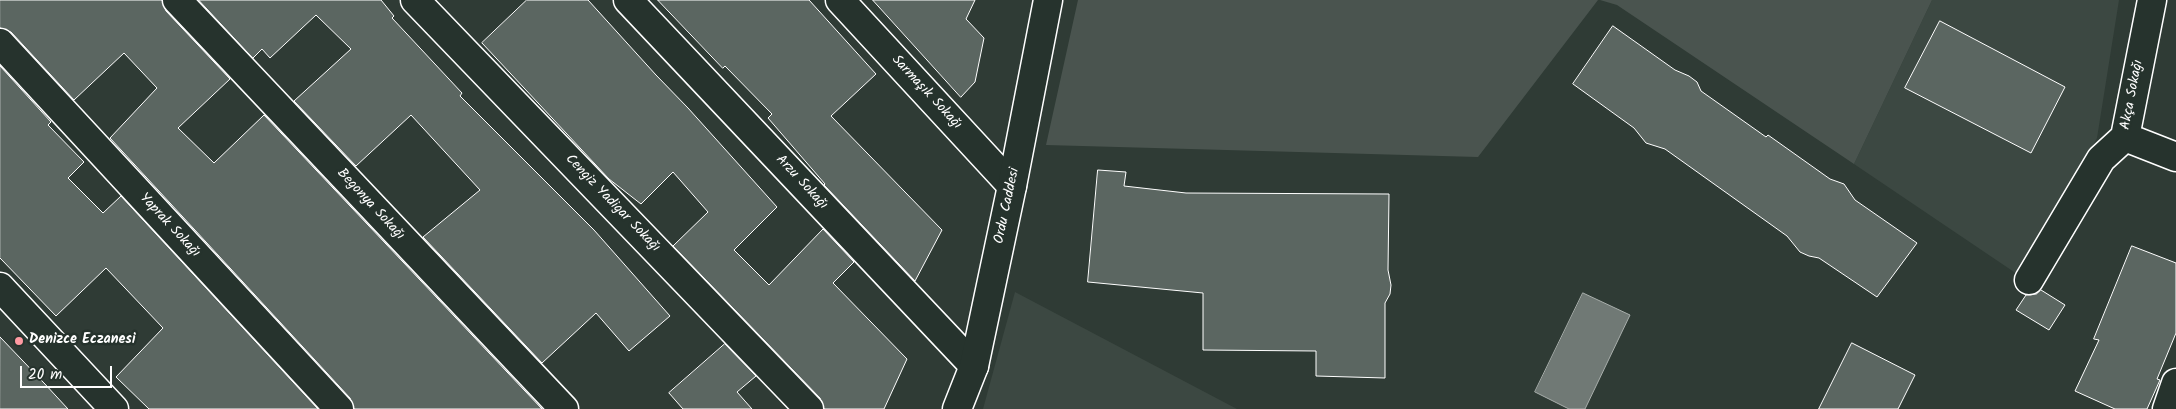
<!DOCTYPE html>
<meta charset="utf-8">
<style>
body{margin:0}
#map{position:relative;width:2176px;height:409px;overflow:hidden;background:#2f3b35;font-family:Kalam,sans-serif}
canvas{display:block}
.scale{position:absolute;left:20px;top:366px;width:92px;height:22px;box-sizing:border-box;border:2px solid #fff;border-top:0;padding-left:6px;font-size:15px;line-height:18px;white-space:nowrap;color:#fff;-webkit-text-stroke:4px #26332d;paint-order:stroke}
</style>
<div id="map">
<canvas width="2176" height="409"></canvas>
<div class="scale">20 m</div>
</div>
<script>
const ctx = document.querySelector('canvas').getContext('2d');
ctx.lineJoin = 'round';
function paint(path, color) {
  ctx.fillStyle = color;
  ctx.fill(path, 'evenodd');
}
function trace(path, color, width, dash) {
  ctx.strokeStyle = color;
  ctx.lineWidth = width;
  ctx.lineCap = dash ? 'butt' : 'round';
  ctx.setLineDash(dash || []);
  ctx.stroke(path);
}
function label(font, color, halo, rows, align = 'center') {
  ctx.font = font + ' Kalam,sans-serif';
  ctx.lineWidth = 5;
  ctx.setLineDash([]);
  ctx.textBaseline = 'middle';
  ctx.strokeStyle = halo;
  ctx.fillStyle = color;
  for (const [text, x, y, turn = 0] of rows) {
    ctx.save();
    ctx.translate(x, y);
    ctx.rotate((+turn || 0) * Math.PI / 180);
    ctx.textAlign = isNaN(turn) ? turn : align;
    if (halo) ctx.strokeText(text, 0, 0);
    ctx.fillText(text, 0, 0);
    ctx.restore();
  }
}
const built = new Path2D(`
 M1932,0h187l-22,138 -77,138 -166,-112z
 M1015,292l222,117h-254z`);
const green = new Path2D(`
 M1078,0h520l-120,157 -432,-12z
 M1600,0h332l-78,164 -237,-159z`);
const water = new Path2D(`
 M1583,293l47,22 -45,94h-16l-34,-17z`);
const building = new Path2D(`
 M0,0h162l4,11 64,68 -52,49 36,35 50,-48 278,294h-188l-4,-11 -240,-260 47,-50 -33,-35 -50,47 -63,-68 -11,-4z
 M199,0h182l13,16 -2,2 70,75 -2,3 134,134 76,86 -41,35 -33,-38 -54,50 -119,-126 57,-47 -69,-75 -55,51 -62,-65 57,-52 -35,-34 -46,43 -8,-9 -9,9z
 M527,0h61l68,75 32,33 89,99 -43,43 35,35 54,-56 31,33 -21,21 74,76 -23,50h-60l-4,-11 -147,-152 35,-34 -35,-40 -32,32 -32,-25 -127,-136z
 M658,0h151l67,74 -45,42 111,114 -27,51 -91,-96 1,-1 -57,-66 4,-4 -47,-48 -2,2z
 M873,0h102l-9,19 18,19 -9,44 -14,15z
 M1940,21l125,66 -34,66 -126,-65z
 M1613,26l62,44 14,6 8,6 4,9 65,46 2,-2 62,44 14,5 11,16 62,43 -40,54 -58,-39 -10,-2 -9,-4 -13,-16 -122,-87 -19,-6 -12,-15 -61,-44z
 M0,66l51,56 -3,3 36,37 -16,16 35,35 18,-17 197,213h-169l-33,-32 47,-49 -57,-60 -50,48 -56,-58z
 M1098,170l28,2 -2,14 62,7 203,1 -1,76 3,15 -1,9 -5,9v75l-69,-2v-25l-113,-1v-57l-115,-11z
 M2132,246l44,17v70l-19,46 3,1 -13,29h-32l-40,-18 24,-51 -5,-1z
 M2041,290l24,15 -16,25 -33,-20 10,-15 10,-1z
 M0,337l44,46 24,26h-68z
 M1852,343l63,32 -17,34h-79z
 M725,344l31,32 -19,16 15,17h-69l-14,-16z`);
const minor = new Path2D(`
 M177,0l387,409
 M415,0l394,409
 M628,0l346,366
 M840,0l172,186
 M0,43l339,366
 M2125,137l51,20
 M2029,280l72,-121 24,-22 27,-137
 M2167,409l9,-26`);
const secondary = new Path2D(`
 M0,287l114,122
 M957,409l17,-43 38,-180 36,-186`);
const markers = [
 [19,341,5,"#ff9aa2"]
];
const streetNames = [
 ["Sarmaşık Sokağı",926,93,47],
 ["Akça Sokağı",2133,95,-79],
 ["Arzu Sokağı",801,183,47],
 ["Cengiz Yadigar Sokağı",612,204,46],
 ["Begonya Sokağı",370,205,47],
 ["Ordu Caddesi",1008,206,-78],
 ["Yaprak Sokağı",169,226,47]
];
const poiNames = [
 ["Denizce Eczanesi",29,341]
];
paint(built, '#3c4842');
paint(green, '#4a544f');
paint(water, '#707975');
trace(water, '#a9afac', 1);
paint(building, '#5b6661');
trace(building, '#fff', 1);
trace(minor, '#fff', 31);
trace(secondary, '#fff', 31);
trace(minor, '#26332d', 28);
trace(secondary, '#26332d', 28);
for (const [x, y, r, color] of markers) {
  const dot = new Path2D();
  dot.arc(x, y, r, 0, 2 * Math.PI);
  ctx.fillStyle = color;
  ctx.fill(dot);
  trace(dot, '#26332d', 2);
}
label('14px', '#fff', '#26332d', streetNames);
label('bold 14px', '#fff', '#26332d', poiNames, 'left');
</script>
